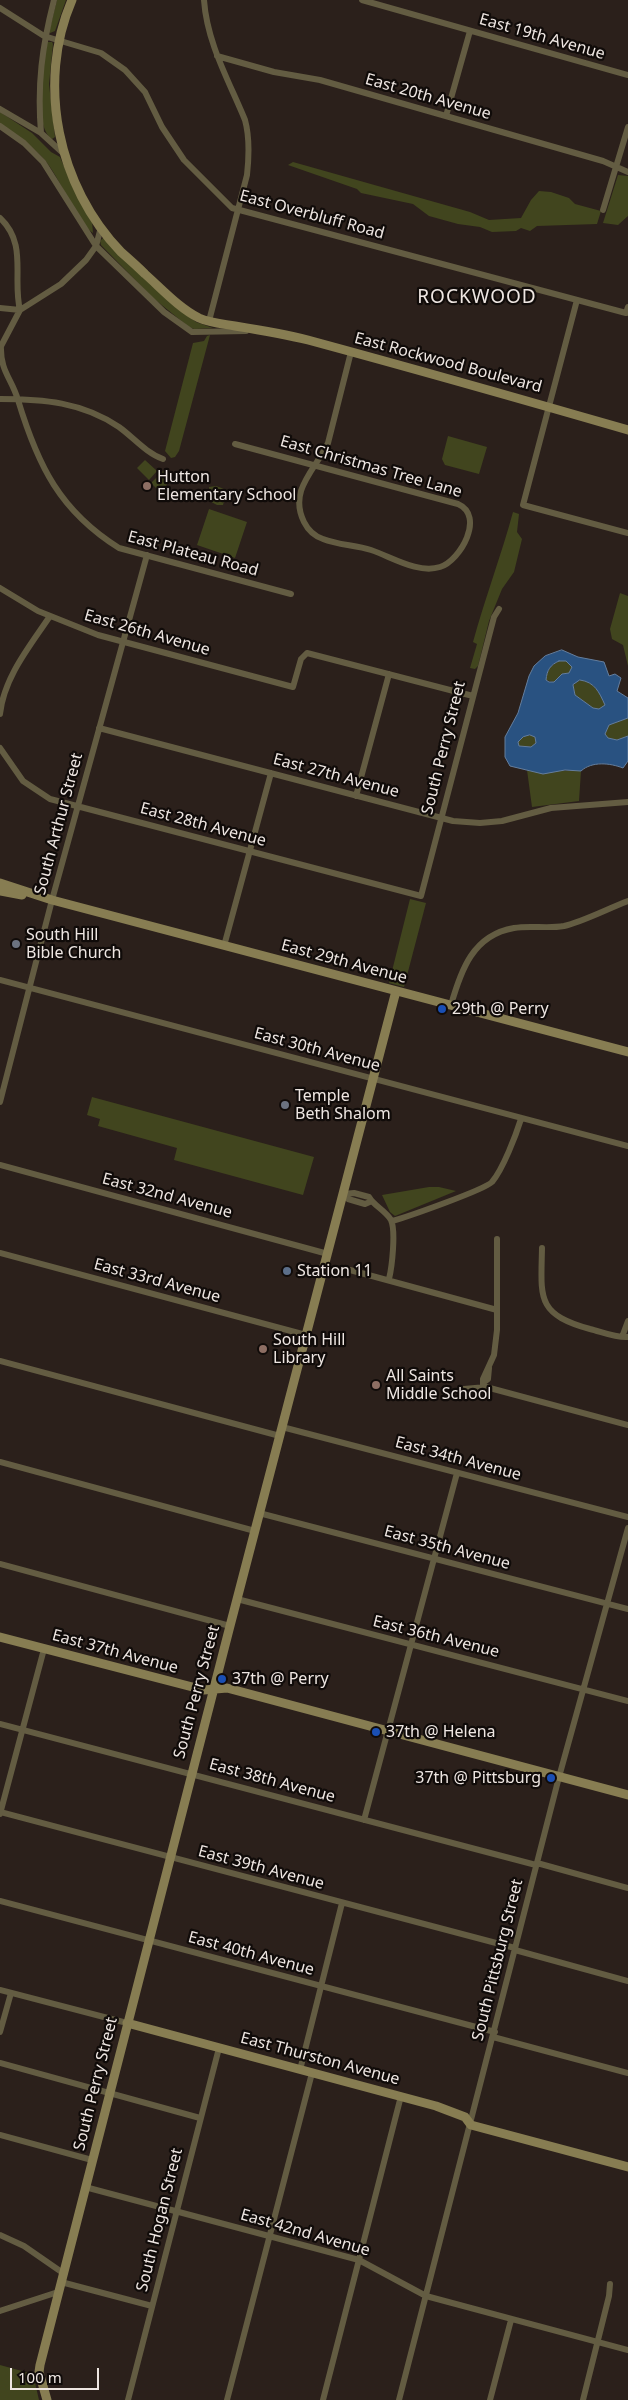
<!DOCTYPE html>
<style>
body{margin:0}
#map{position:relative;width:628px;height:2400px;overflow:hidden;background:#2b201b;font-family:"Noto Sans",sans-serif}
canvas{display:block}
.scale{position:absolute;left:10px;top:2368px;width:89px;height:22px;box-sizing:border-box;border:2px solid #eee6e2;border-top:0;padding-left:6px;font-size:15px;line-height:18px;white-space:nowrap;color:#eee6e2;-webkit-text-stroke:4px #100b09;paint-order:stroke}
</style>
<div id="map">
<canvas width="628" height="2400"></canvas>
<div class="scale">100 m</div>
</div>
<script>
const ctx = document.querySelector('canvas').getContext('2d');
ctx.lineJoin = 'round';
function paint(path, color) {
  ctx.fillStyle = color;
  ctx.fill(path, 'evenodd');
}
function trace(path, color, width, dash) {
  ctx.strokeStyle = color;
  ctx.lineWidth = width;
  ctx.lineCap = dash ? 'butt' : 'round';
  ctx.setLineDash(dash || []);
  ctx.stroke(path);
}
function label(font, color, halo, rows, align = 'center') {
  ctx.font = font + ' "Noto Sans",sans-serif';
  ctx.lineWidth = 4.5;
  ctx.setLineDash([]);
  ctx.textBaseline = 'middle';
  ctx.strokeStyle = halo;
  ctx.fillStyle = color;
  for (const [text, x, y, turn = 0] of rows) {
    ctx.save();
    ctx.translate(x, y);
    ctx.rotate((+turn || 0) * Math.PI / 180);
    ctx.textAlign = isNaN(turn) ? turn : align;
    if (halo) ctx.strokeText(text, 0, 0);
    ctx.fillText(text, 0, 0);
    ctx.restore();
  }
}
const green = new Path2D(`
 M57,0h9l-11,31 -5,2 -1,-1z
 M47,42h5l1,2 -4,40 6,53 -3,2c-20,-15 -8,-75 -5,-97z
 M0,112l32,21 19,19 9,5 14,33 18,31 1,12c-17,-11 -33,-57 -50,-75 -12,-13 -29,-23 -43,-34z
 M293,162l177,50 19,8 32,-2 10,-18 8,-9 12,1 18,6 6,6 26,7 -4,13 -60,2 -7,5 -9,-3 -5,3 -24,1 -12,-5 -22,-3 -29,-8 -16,-12 -52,-11 -4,-4 -69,-24z
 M618,175l10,1v40l-10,9 -15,-2z
 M104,237l66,65 26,20 17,6 -19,1 -5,-2 -36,-29 -52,-53 -1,-4z
 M210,335l-31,116 -4,6 -4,1 -6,-7 28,-108 11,-2 3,-5z
 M448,436l39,11 -8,27 -34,-9 -3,-6z
 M145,460l12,11 -8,9 -12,-12z
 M163,471l9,8 -12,13 -9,-9z
 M216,486l11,4 -4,15h-6l-15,-8 3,-6 4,-1v-3z
 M209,509l38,13 -12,36 -38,-13z
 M513,512l6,2 -2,18 5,7 -8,33 -12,17 -13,32 -11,45 -3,3 -5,-1 7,-24 -4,-2c12,-44 28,-86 40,-130z
 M620,593l8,3v70l-5,-21 -11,-6 -2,-10z
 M559,661h7l7,6 -4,6 -7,1 -8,8 -8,-2c1,-10 4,-14 13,-19z
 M580,680c15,2 19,12 25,25l-6,4 -6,-1 -18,-13 -2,-10z
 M628,718v18l-11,4 -9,-2 -3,-4 4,-9z
 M530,735l5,2 1,6 -5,4 -12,-1 -1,-4 5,-5z
 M527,770c20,4 34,-1 54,1l-2,30 -47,6z
 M410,899l16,4 -22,84 -15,-4z
 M92,1097l222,60 -11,38 -129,-35 3,-12 -79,-22 2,-7 -13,-4z
 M429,1187h10l17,4 -61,25 -5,-4 -8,-17z
 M0,2365l33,9 6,26h-39z`);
const water = new Path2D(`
 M562,650l16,7 26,5 5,14 6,-2 6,4 -4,13 11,7v20l-19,7 -4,9 3,4 9,2 11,-4v25l-5,7c-13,-5 -31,-7 -42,3l-16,-1 -22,4 -33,-8 -5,-9v-20l13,-24 11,-37 5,-10 11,-10zM559,661h7l6,6 -3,6 -7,1 -8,8h-5l-3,-2c1,-10 4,-15 13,-19zM580,680c15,2 19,12 25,25l-6,4 -6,-1 -18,-13 -2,-10zM530,735l5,2 1,6 -5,4 -12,-1 -1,-4 5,-5z`);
const street = new Path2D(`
 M204,0c3,43 25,81 41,120 5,18 4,37 2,55l-38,146
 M362,0l266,75
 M0,8l44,28 57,17 24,17 20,22 17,35 22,33 48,48 394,105 2,-6
 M217,56l57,16 46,8 283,81 25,11
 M0,109l41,24 23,21
 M446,116l24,-85
 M0,126l24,17 19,19 53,84 68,66 28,20 54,-1
 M41,133c-4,-49 1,-86 13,-133
 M603,210l25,-83
 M0,218c28,26 12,60 20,92
 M577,300l-54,205 105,28
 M0,308l20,2
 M1,346c-1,25 11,33 17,54 20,66 42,111 101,148l172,46
 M0,348l20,-38 41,-26 25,-24 10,-14 5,-19
 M0,399c43,0 82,3 119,28 14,10 27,26 44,32
 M235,444l223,60c27,12 3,56 -18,63 -22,7 -48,-10 -69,-17 -16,-5 -33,-5 -48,-11 -9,-3 -15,-9 -19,-17 -16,-32 12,-53 24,-79l23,-91
 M0,588l38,23 60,24 195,52 8,-28 6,-6 166,43
 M0,714c4,-37 30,-68 50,-98
 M99,728l354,93 27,2 22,-2 49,-13 77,-6
 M0,748l23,33 27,18 371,97 73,-279 5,-8
 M356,796l33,-122
 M224,946l47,-173
 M0,980l628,166
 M451,1005c10,-35 22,-70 63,-77 16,-3 33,1 50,-2 18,-4 45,-18 64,-25
 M0,1102l52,-202 95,-345
 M0,1165l328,89
 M344,1194l10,-1 15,4c5,9 16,13 22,23 5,11 1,47 -2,59
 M347,1195l1,4 17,5 7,-3
 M392,1221c15,-4 92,-31 100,-39 11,-13 24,-47 29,-63
 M542,1248c-1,50 -6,66 48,81 12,3 26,9 38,8
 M0,1253l306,82
 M350,1270l147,40
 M622,1337l6,-16
 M0,1361l280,75
 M484,1382l4,-3 1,-11
 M483,1387v-8l11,-24 3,-25v-91
 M464,1389l22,-2 142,38
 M282,1427l346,90
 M0,1462l255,69
 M259,1513l369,96
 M0,1564l230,62
 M237,1599l391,102
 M0,1724l536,141
 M0,1812l515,136
 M0,1814l44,-165
 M364,1820l93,-347
 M537,1863l91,25
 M0,1901l495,131
 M515,1950l113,31
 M0,1990l127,33
 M0,2032l11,-39
 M493,2037l135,36
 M0,2063l200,55
 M300,2070l42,-167
 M0,2135l92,25
 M85,2187l274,73 67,36 202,54
 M0,2235l24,11 39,27
 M61,2282l91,24
 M0,2311l58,-19
 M128,2400l91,-352
 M227,2400l85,-327
 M323,2400l78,-304
 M399,2400l160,-623 69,-249
 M490,2400l21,-80
 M583,2400l26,-104 1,-12`);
const secondary = new Path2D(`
 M72,0c-36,83 -14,187 49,252 8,7 16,14 24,22 17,15 34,34 54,44 11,5 25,6 36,8 25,4 49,8 73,14 107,29 213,59 320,90
 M0,883l52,17 576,152
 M0,891l22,4
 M0,1637l204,53 23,-2 401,107
 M127,2023l309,83 29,11 6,8 157,42
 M47,2400l-8,-28 1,-7 190,-739 166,-635`);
const markers = [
 [147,486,5,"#8d6e63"],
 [16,944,5,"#6b7280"],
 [442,1009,5,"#1a4fb4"],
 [285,1105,5,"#6b7280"],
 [287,1271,5,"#5c6f8a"],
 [263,1349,5,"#8d6e63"],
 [376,1385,5,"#8d6e63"],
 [222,1679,5,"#1a4fb4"],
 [376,1732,5,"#1a4fb4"],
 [551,1778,5,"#1a4fb4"]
];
const streetNames = [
 ["East 19th Avenue",542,37,16],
 ["East 20th Avenue",428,97,16],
 ["East Overbluff Road",312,215,15],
 ["East Rockwood Boulevard",448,363,15],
 ["East Christmas Tree Lane",371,467,16],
 ["East Plateau Road",193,554,15],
 ["East 26th Avenue",147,633,16],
 ["South Perry Street",444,748,-76],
 ["East 27th Avenue",336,776,15],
 ["South Arthur Street",59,824,-75],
 ["East 28th Avenue",203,825,15],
 ["East 29th Avenue",344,962,15],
 ["East 30th Avenue",317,1050,15],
 ["East 32nd Avenue",167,1196,15],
 ["East 33rd Avenue",157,1281,15],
 ["East 34th Avenue",458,1459,15],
 ["East 35th Avenue",447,1548,15],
 ["East 36th Avenue",436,1637,14],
 ["East 37th Avenue",115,1652,15],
 ["South Perry Street",197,1692,-75],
 ["East 38th Avenue",272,1781,15],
 ["East 39th Avenue",261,1868,15],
 ["East 40th Avenue",251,1954,15],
 ["South Pittsburg Street",498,1960,-76],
 ["East Thurston Avenue",320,2059,15],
 ["South Perry Street",96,2084,-76],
 ["South Hogan Street",160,2220,-76],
 ["East 42nd Avenue",305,2233,16]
];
const poiNames = [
 ["Hutton",157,477],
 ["Elementary School",157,495],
 ["South Hill",26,935],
 ["Bible Church",26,953],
 ["29th @ Perry",452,1009],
 ["Temple",295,1096],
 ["Beth Shalom",295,1114],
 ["Station 11",297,1271],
 ["South Hill",273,1340],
 ["Library",273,1358],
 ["All Saints",386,1376],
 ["Middle School",386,1394],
 ["37th @ Perry",232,1679],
 ["37th @ Helena",386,1732],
 ["37th @ Pittsburg",541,1778,"right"]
];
const quarterNames = [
 ["ROCKWOOD",477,298]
];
paint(green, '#41451e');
paint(water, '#295281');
trace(water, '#647e9e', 1);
trace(street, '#635c42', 6);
trace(secondary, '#877d52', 9);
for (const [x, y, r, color] of markers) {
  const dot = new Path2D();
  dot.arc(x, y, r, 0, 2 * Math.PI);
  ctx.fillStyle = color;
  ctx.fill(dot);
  trace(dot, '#100b09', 2);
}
label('16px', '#eee6e2', '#100b09', streetNames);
label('16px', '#eee6e2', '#100b09', poiNames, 'left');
ctx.letterSpacing = '1px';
label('19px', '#eee6e2', '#100b09', quarterNames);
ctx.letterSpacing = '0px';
</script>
